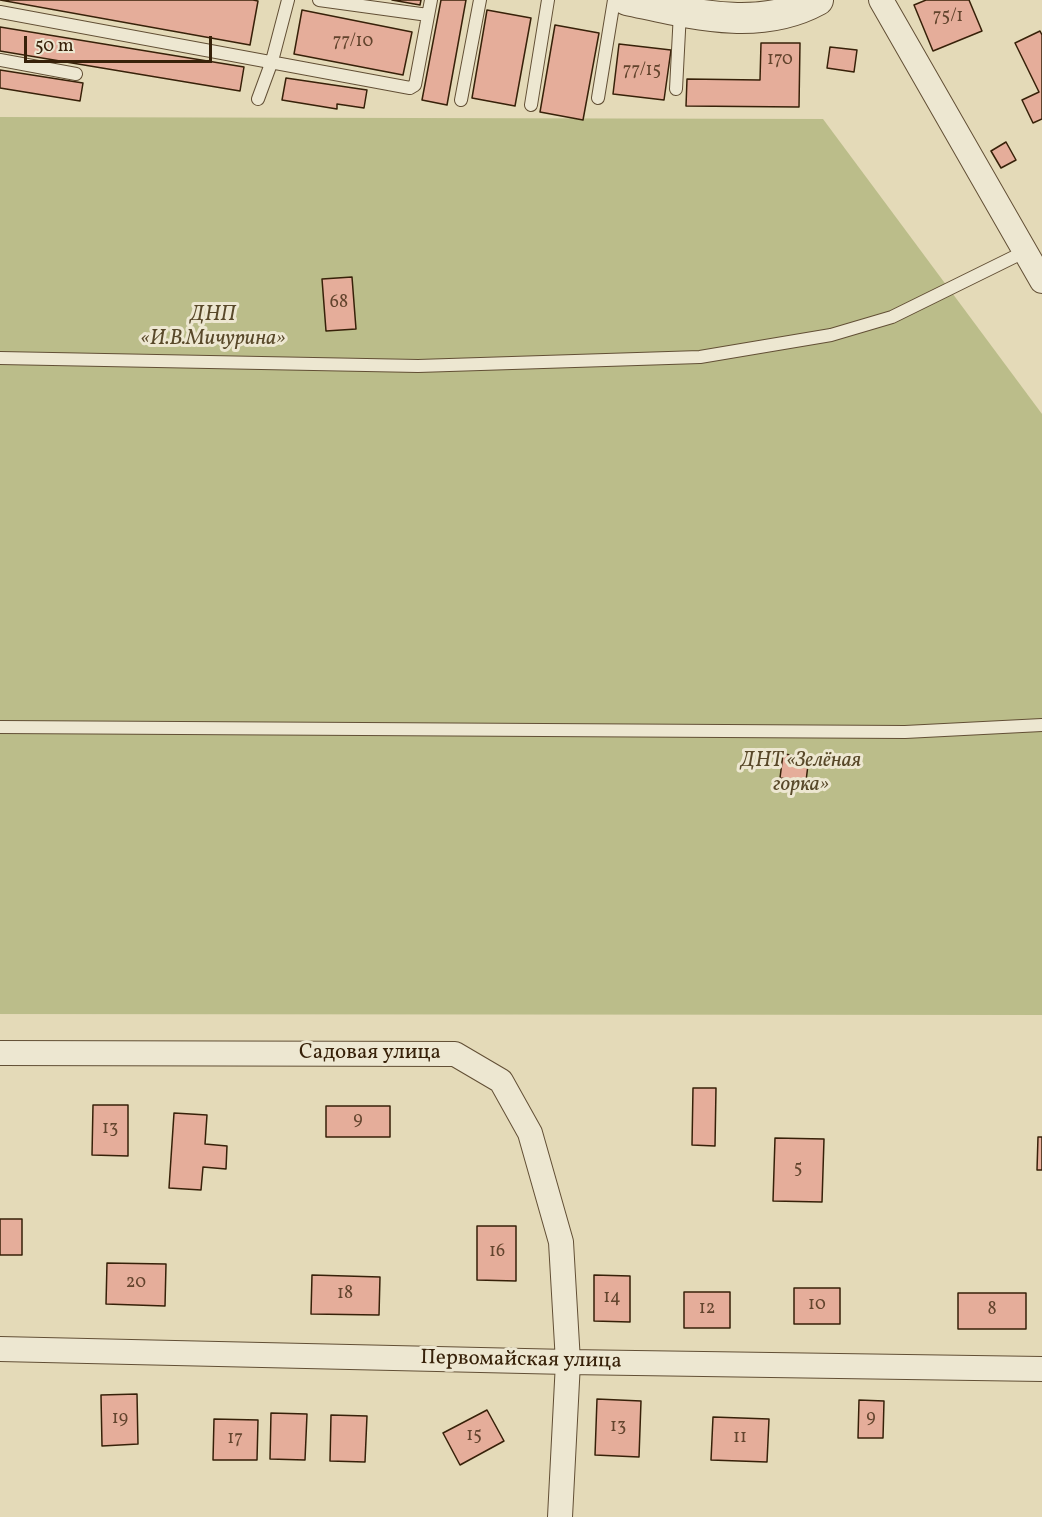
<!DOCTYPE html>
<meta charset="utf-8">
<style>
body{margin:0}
#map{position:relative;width:1042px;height:1517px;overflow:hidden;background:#e4dab8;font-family:Vollkorn,serif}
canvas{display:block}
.scale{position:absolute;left:24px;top:36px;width:188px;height:27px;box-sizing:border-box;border:3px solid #372109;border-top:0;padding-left:8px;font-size:18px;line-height:21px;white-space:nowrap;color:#372109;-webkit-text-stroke:4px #ede7d1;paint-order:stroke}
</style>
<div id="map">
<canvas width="1042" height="1517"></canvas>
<div class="scale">50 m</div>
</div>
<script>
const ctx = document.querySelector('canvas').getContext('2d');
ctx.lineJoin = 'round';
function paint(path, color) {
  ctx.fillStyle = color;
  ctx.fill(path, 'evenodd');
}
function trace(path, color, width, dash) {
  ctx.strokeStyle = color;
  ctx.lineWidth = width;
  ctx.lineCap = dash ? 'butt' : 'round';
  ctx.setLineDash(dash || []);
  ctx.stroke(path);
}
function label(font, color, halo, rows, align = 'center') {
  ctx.font = font + ' Vollkorn,serif';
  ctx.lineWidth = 6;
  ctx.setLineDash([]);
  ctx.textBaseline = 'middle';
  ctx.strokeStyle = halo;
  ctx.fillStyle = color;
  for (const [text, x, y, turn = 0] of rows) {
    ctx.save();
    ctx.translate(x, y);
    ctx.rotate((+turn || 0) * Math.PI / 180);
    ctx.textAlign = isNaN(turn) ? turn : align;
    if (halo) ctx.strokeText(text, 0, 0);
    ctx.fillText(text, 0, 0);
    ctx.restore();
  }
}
const green = new Path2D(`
 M0,117l823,2 219,295v601l-1042,-1z`);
const building = new Path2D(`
 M0,0h253l5,1 -8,44z
 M392,0h29l-1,5z
 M441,0h25l-19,105 -25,-5z
 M926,0h43l13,31 -49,20 -19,-46z
 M302,10l110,22 -9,43 -109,-21z
 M487,10l44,8 -16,88 -43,-8z
 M555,25l44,8 -16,87 -43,-8z
 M0,27l244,40 -4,24 -240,-40z
 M1040,31l2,4v84l-9,4 -11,-23 17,-8 -24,-49z
 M761,43h39l-1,64 -113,-1 1,-27 73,1z
 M619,44l52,6 -7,50 -51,-6z
 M830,47l27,3 -3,22 -27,-4z
 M0,70l83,13 -3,18 -80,-13z
 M286,78l81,12 -3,18 -27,-4v5l-55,-9z
 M1006,142l10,18 -15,8 -10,-17z
 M352,277l4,52 -30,2 -4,-52z
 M783,754l26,3 -3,24 -26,-3z
 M693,1088h23l-1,58 -23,-1z
 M93,1105h35v51l-36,-1z
 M326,1106h64v31h-64z
 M174,1113l33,2 -2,29 22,2 -1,23 -23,-2 -2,23 -32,-2z
 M1038,1137h4v33h-5z
 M775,1138l49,1 -2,63 -49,-1z
 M0,1219h22v36h-22z
 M477,1226h39v55l-39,-1z
 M107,1263l59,1 -1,42 -59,-2z
 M312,1275l68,2 -1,38 -68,-1z
 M594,1275l36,1v46l-36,-1z
 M794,1288h46v36h-46z
 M684,1292h46v36h-46z
 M958,1293h68v36h-68z
 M137,1394l1,50 -36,2 -1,-51z
 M597,1399l44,2 -2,56 -44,-2z
 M859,1400l25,1 -1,37h-25z
 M487,1410l17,31 -44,24 -17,-32z
 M271,1413l36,1 -2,46 -35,-1z
 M331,1415l36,1 -2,46 -35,-1z
 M713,1417l56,2 -2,43 -56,-2z
 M214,1419l44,1 -1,40h-44z`);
const service = new Path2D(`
 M319,0l109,15
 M0,12l410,76 5,-3 16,-85
 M0,60l76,14
 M676,89l4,-77
 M598,98l16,-98
 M258,99l14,-38 16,-61
 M461,100l19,-100
 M531,105l17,-105
 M0,358l418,8 282,-9 131,-22 61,-18 132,-65
 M0,727l905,5 137,-7`);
const minor = new Path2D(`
 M881,0l161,281
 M0,1053l455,1 46,27 29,52 31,109 7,120 -8,155
 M0,1349l568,13 474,7`);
const tertiary = new Path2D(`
 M627,0c62,13 131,33 191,0`);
const numberNames = [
 ["75/1",948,18],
 ["77/10",353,43],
 ["170",780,61],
 ["77/15",642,72],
 ["68",339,304],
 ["9",358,1121],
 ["13",110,1130],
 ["5",798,1170],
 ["16",497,1253],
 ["20",136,1284],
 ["18",345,1295],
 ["14",612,1299],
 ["10",817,1306],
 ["12",707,1310],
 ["8",992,1311],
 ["9",871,1419],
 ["19",120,1420],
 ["13",618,1428],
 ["15",474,1437],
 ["11",740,1439],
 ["17",235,1440]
];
const parkNames = [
 ["ДНП",213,316],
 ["«И.В.Мичурина»",213,340],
 ["ДНТ «Зелёная",801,762],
 ["горка»",801,786]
];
const streetNames = [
 ["Садовая улица",370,1054],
 ["Первомайская улица",521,1361,1]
];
paint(green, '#bbbd8a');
paint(building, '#e5ad9a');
trace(building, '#372109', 1.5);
trace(service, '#624f35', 14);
trace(minor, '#624f35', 26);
trace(tertiary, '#624f35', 32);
trace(service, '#ede7d1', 12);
trace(minor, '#ede7d1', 24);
trace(tertiary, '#ede7d1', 30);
label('18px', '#62442d', null, numberNames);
label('italic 21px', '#584829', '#ede7d1', parkNames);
label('21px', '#372109', '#ede7d1', streetNames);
</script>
